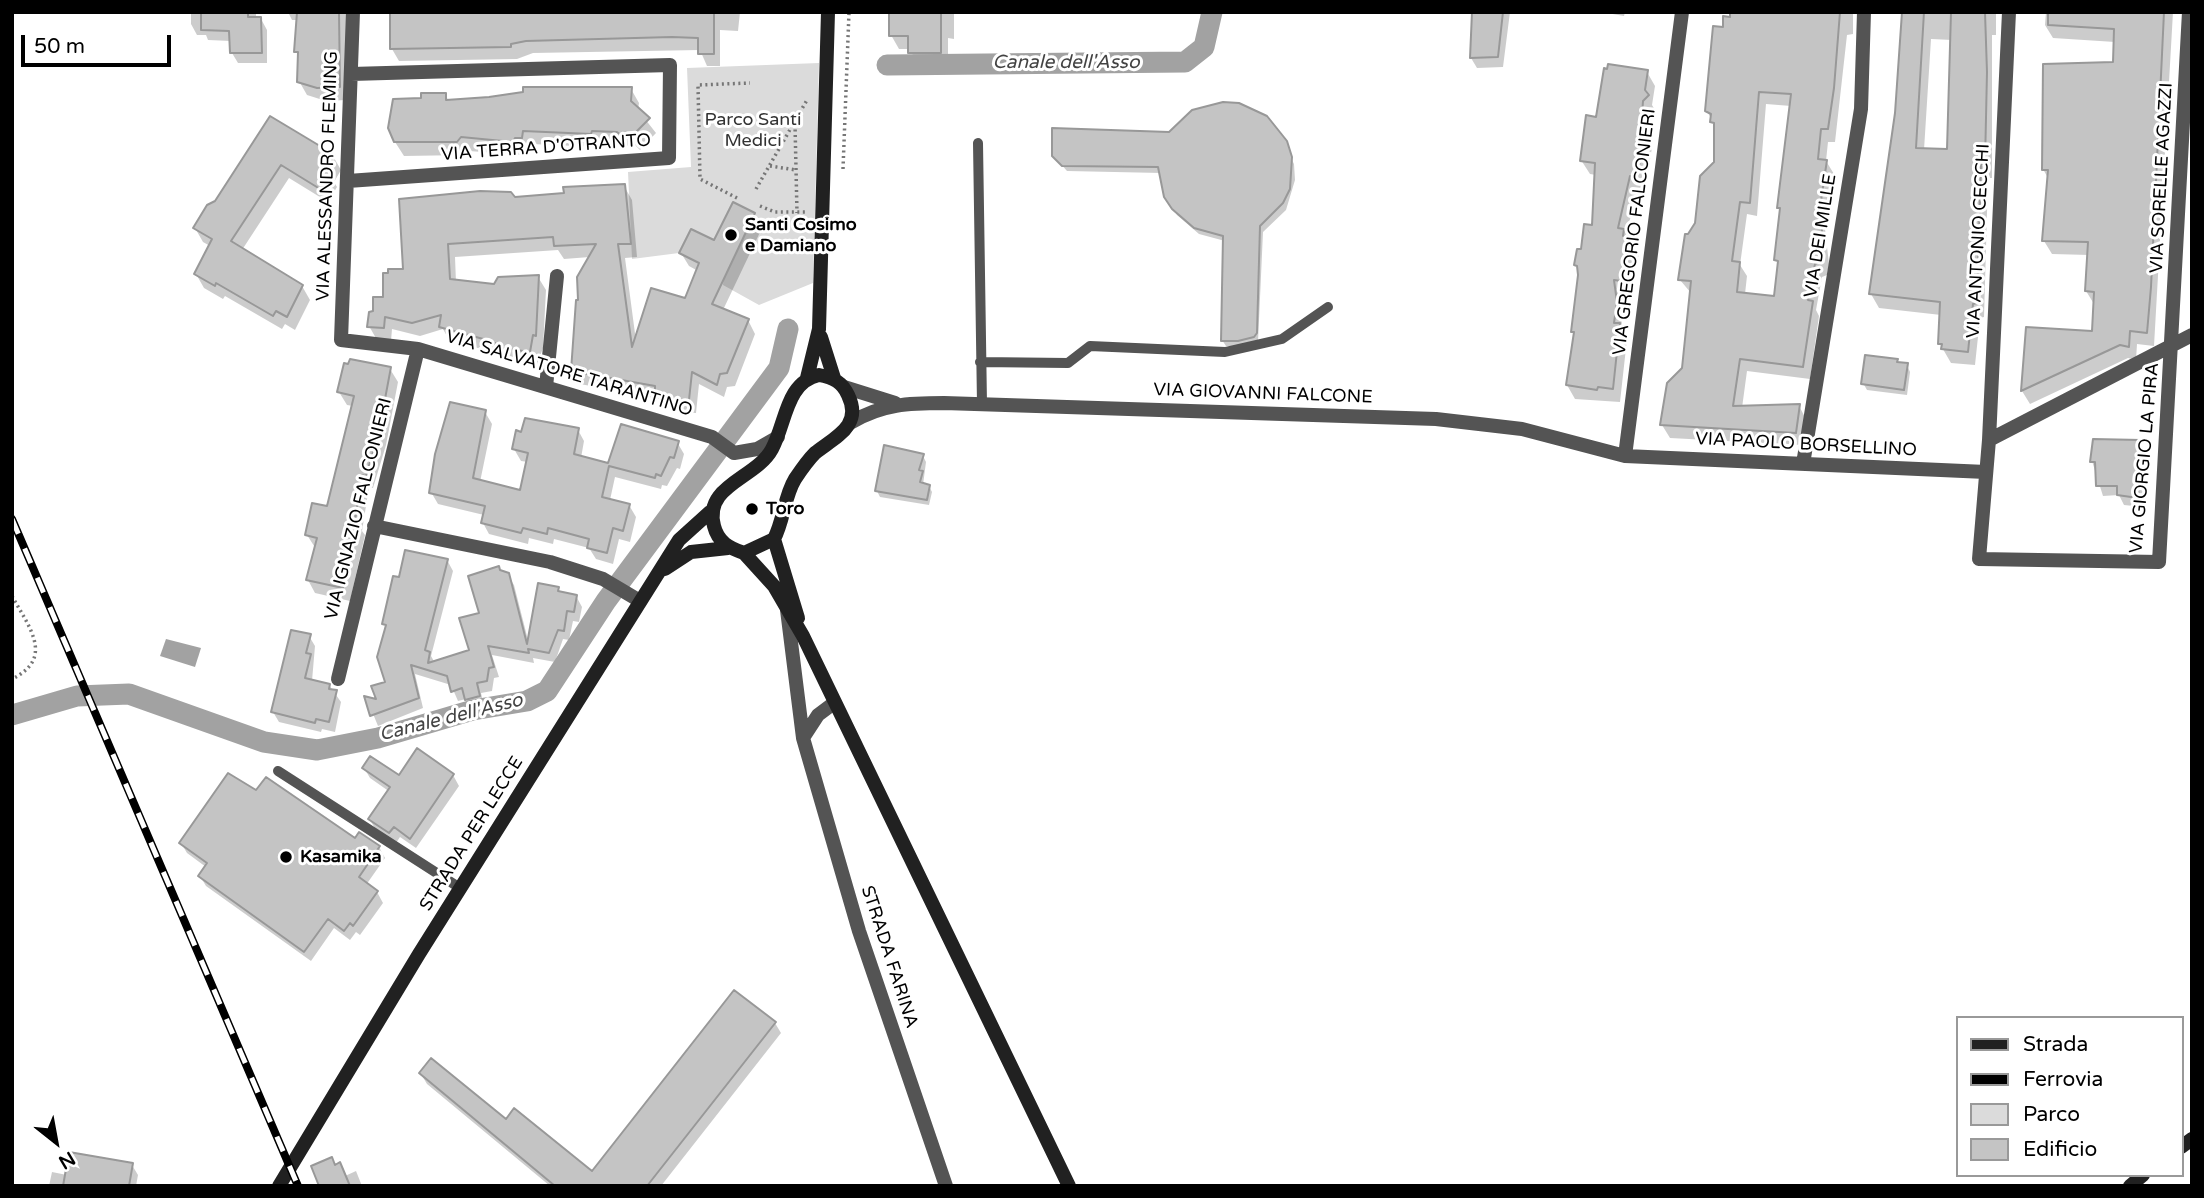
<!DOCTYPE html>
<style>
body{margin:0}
#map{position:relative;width:2204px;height:1198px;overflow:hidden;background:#fff;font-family:"Varela Round",sans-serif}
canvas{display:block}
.frame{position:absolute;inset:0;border:14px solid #000;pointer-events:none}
.legend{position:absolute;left:1956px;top:1016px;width:228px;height:161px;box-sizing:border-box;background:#fff;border:2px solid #999;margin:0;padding:9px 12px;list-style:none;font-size:21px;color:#000}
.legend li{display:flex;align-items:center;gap:14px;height:35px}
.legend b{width:35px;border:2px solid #999}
.north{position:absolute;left:21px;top:1107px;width:70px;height:70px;-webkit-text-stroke:5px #fff;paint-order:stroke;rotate:149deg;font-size:19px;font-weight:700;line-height:28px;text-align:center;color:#000}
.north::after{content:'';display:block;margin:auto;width:24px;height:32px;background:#000;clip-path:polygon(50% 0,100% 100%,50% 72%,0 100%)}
.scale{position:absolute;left:21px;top:35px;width:150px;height:32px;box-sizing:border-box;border:4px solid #000;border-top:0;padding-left:9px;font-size:21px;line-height:24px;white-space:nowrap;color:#000;-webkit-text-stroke:5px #fff;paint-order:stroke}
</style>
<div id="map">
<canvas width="2204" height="1198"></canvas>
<div class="frame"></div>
<ul class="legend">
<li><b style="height:9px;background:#212121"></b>Strada</li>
<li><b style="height:9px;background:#000"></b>Ferrovia</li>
<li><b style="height:19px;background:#dbdbdb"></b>Parco</li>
<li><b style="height:19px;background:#c4c4c4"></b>Edificio</li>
</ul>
<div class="north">N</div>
<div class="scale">50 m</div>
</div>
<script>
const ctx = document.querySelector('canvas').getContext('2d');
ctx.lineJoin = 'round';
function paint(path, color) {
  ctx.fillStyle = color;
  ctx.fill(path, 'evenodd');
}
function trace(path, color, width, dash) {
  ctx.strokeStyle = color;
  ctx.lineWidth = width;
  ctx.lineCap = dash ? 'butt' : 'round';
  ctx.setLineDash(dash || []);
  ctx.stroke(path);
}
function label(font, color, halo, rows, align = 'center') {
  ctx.font = font + ' "Varela Round",sans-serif';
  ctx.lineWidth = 6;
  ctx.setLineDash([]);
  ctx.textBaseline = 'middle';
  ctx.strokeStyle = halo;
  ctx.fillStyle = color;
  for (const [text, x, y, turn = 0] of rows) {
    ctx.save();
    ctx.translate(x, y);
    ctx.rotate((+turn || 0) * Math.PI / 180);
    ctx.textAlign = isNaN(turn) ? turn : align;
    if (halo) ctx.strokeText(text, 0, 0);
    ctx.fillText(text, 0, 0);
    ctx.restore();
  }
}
const green = new Path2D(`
 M819,63l-6,220 -54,22 -36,-20 1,-10 31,-61 -22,-11 -19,37 -23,-11 -12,24 -47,6 -4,-87 63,-5 -4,-99z`);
const water = new Path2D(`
 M166,639l35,9 -6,19 -35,-11z`);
const shadow = new Path2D(`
 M191,12h65v7h5l6,11v33h-29l-6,-10 -1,-12 -23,-1 -2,-5h-9l-6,-11z
 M288,12h58v88l-20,1 -19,-6 -8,-14 -1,-61h-6z
 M392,12h348l-2,19 -18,-1v36h-13l-7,-16 -167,3 -16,6 -118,2 -7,-12z
 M891,12h63v27l-6,-1v28h-30l-8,-17h-11l-8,-14z
 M1472,12h38l-7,55 -26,1 -6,-10z
 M1601,12h24l-1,4z
 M1732,12h121v22l-6,1 -12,107h-7l-2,19 8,13 -9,55 4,35 -2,11 -5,2 -6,33 3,6 -9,63 -63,-8 -5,37 57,-2 7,13 -4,26 -132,-7 -8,-13 22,-57 7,-75 -11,-13 9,-44 8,-12 19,-61v-35l-9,-17 17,-82 8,-10zM1766,104l25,2 -12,101 3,5 -6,47 3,6 -3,33 -31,-4 2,-18 -7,-11 7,-51 10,2z
 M1903,12h93v23h-4v143h-4l-4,139 -4,1 -5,47 -24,-2 -11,-19 1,-29 -62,-7 -8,-14 26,-181zM1931,39l21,1 -4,111 -24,-1z
 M2046,12h127l-19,334 -17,-2 -1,16 -8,-2 -98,46 -8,-13 5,-62 66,3 1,-28 -8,-13 3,-36 -37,-1 -8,-13 5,-61 -6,-11 72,-106v-21l-62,-4 -8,-13z
 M1647,72l8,14 -3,19 3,5 -5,5 -2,26 4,6 -7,44 -8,-1 -11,46 13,17 -8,37 -2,5 -8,-2 1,38 5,8 -7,63 -45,-3 -8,-14 8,-49 -2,-4 6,-61 -3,-6 17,-38 3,-52 -6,-1 -9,-14 16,-41z
 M631,89l8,14 -1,7 18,23 -16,17 -5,-5 -4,4 -4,-4 -28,-1 -1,3 -67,-3 -2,7h-7l-1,4 -52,-4 -4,4 -61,1 -9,-14 28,-42 22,-6 4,8z
 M1223,103l30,6 24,20 17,35 1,16 -9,30 -23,22 -5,110 -16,4h-16l-4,-6 3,-99 -26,-7 -22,-19 -11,-19 -5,-23 -94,-2 -14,-16 116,-21z
 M271,119l62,37 8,14 -7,12 3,5 -9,15 -39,-24 -47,72 60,36 8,14 -15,30 -10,-6 -3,5 -57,-33 -2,3 -19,-11 -8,-14 14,-28 -7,-4 -8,-14 22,-26z
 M624,186l8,14 5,57 -12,1 11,83 50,-41 12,-29 -9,-5 -8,-13 34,-10 39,-28 8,13 -39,82 25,10 7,14 -20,52 -8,1 -3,10 -25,-13 -3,29 -22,-1 -3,-5h-7l-5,-8 -79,-15 -8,-13 8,-69 10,-45 -26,2 -6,-9 -103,7 1,25 38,4 44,-9 8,13 -3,58 -6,17 -33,-5 -8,-7 -47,-13 -6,-11 -23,7 -28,-7 -1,12 -14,-1 -8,-14 5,-13 31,-42 109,-72z
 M1897,361l10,4 3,7 -3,23 -40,-5 -4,-7z
 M390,369l8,13 -12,63 -13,43 -4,-1 -7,44 3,4 -15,66 -35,-8 -7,-13 8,-31 -9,-14 21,-26 25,-103 -6,-1 -8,-13z
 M485,412l7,12 -12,58 41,10 7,-30 -7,-1 -7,-12 64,-19 6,11 -3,17 28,7 68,-23 7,12 -4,15 -3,-1 -10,18 -5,-1 -1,4 -46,-12 -5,23 19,5 7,12 -6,25 -11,-3 -6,25 -17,-5 -7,-11 -35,-9 -1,5 -24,-6 -1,6 -39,-10 -6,-11 1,-8 -46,-11 -7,-12z
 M2140,442l6,10 -3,55 -19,-2 -5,-10 -16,1 -11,-35z
 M923,456l3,6 -3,23 6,1 3,6 -3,13 -49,-8 -3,-6z
 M447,560l6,11 -22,85 4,7 36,-12 10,-37 19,-42 7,2 7,11 15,59 29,-56 3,6 15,2 6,11 -3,15 -6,-1 -4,19 -6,-1 -8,23 -22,-4 1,5 -42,-8 7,22 -5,1 -2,13 -11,2 3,13 -12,3 -6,-10 -8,2 -7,-16 -36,-11 8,34 -45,18 -11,-27 12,3 9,-19 -1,-54 -3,-5 16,-44z
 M309,636l6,10 -3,35 17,4 12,17 -6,30 -13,-3 -1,3 -42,-10 -6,-10z
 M364,768l35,9 54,-2 6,11 -43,62 -16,-11 -4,6 -20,-13 -6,-10 20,-28 -20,-14z
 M256,792l100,48 3,-5 20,12 6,11 -19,27 11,7 6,11 -23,32 -4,-3 -6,8 -16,-12 -23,33 -105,-75 -6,-10 6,-9 -19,-14 -6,-10z
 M775,1023l6,10 -120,153h-111l-123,-102 -6,-10 171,100z
 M132,1165l6,10 -2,11h-87l3,-14 15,3z
 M356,1171l6,15h-41l24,-10z`);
const canal = new Path2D(`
 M887,65l298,-3 19,-15 8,-35
 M12,715l65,-19 52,-2 135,48 53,8 61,-12 95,-28 54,-9 20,-10 59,-90 173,-233 9,-39`);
const building = new Path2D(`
 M201,12h47v5h13l1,36h-32l-1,-22 -28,-1z
 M297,12h42l1,75 -23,1 -20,-6 1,-30h-4z
 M390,12h324v42h-16v-16l-26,-1 -146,4 -15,3v3l-121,2z
 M889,12h52v41h-33v-17h-19z
 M1472,12h31l-5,45 -28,1z
 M1730,12h110l-6,76 -6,41h-7l-3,30 9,1 -8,54 3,16 -3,18 3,1 -2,13 -5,2 -7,36 5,1 -10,66 -63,-8 -7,47 67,-2 -4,29 -136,-8 7,-42 15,-15 9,-87 -13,-1 7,-46h3l7,-11 5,-47 14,-14v-39l-4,-1 1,-8 -6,-3 8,-85 10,1v-11l7,1zM1759,92l32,2 -14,114h3l-6,52 4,1 -4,35 -37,-4 3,-30 -8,-1 8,-59 10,1z
 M1902,12h22l-8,136 31,1 4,-137h34l2,60 -2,92h-4l-4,139 -4,1 -5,48 -27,-3 1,-5h-4l2,-42 -71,-8 26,-181z
 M2048,12h116l-13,275 -4,46 -17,-2 -1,16 -9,-2 -99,46 5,-64 66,4 2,-39 -9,-1 3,-49 -46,-1 6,-71h-6l1,-106 70,-2 1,-33 -66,-4z
 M1608,64l40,6 -3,20 4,5 -6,6 -2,30h4l-8,46 -7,-1 -12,52 6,1 -1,7 9,1 -8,38 -3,6 -7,-1 3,22 -3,21h6l-7,66 -15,-2 -1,3 -31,-5 8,-53h-3l7,-57 -1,-9 -3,-1 3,-16h4l3,-25 8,1 3,-62 -15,-2 6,-46 10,2 8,-49 3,1z
 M523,87h109l-1,14 19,17 -19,19 -5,-5 -4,4 -5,-4 -25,-1 -1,3 -68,-3 -1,7h-7l-2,4 -52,-5 -4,5h-63l-6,-14 5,-29 28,-1v-5h25v7l43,-3 34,-5z
 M1223,102l16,1 28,13 20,25 5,16 -2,32 -7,14 -23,23 -3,107 -3,4 -16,4h-17l2,-105 -29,-8 -22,-19 -8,-12 -6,-30 -96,-1 -10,-10v-28l117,4 23,-22z
 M270,116l65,39 -9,14 4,3 -10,17 -39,-24 -50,76 72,44 -16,32 -11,-6 -3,5 -57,-33 -1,3 -21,-12 18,-35 -19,-11 14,-23 8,-4z
 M625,184l6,60h-13l14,103 19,-59 34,10 14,-35 -20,-10 12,-24 23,11 19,-38 22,11 -43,91 37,15 -22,54 -7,1 -3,11 -25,-13 -3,28 -25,-1 1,-4 -10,-1v-8l-84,-15 5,-71h2l-1,-23 19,-33 -42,2 -1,-9 -105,7 2,35 44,5 4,-7 41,-2 -3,61 -3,-1 -3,17 -35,-5v-4l-8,-3 -48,-13 2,-12 -29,8 -27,-6 -1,11 -17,-1 2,-15 4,-1v-14h10v-24h5v-4h15l-4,-70 81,-8 31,1 4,5 49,-4 -1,-6z
 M1865,355l33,4 -1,3 11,1 -4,27 -43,-6z
 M350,359l41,8 -12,64 -13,45 -4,-1 -7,45h3l-15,68 -37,-8 11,-42 -12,-3 7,-32 15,3 27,-110 -17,-4 7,-29 4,1z
 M450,402l36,8 -13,68 47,12 8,-37 -16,-4 4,-19 5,2 4,-14 54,10 -5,26 34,9 13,-39 58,17 -5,17 -4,-1 -9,19 -5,-2 -1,4 -46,-12 -7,31 28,7 -7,27 -10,-3 -6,25 -20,-5 2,-9 -41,-11 -1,6 -24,-6 -2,5 -40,-10 4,-17 -56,-13 6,-39z
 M2093,439l48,1 -3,58 -21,-3v-9h-21l-1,-24h-5z
 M884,445l40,9 -5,16 4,1 -3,11 10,3 -3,15 -52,-9z
 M405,550l43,9 -23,91 5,2 -2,11 41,-13 -10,-32 20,-5 -11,-37 31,-10 1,4 9,3 18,71 11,-61 21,4 -1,4 19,4 -3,17 -7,-1 -3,20 -6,-1 -9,23 -21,-4 1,4 -41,-7 6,21 -5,1 -2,13 -10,2 3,13 -15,4 -3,-12 -11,4 -4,-16 -36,-11 8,33 -49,18 -6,-20 12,3 -5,-13 14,-4 -8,-25 9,-32 -4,-1 11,-48 6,1z
 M291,630l20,4 -5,19 5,1 -6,24 25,6 -1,5 8,1 -8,32 -13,-3 -1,4 -44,-11z
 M417,748l37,26 -44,65 -16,-12 -5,6 -21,-14 22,-32 -28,-19 8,-12 29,19z
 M228,773l28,17 10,-13 89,61 4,-6 21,14 -21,31 19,14 -25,35 -3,-3 -6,8 -16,-12 -24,33 -106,-76 9,-13 -28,-20z
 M734,990l42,32 -129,164h-92l-136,-113 12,-15 75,61 8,-11 78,63z
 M69,1152l64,11 -4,23h-66z
 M332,1157l3,8 5,-3 10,24h-31l-8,-20z`);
const path = new Path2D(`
 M795,124l2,89
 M770,166l26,4
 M843,169l6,-157
 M756,189l51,-89
 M737,198l-37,-19 -2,-94 52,-2
 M760,206l15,6h31
 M12,596c17,31 43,62 0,83`);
const lane = new Path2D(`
 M978,143l4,261
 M980,362l88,1 22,-17 135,6 57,-13 46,-32
 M278,771l182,117`);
const street = new Path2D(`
 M353,12l-12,328 77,9 294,88 22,16 23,-4 21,-12
 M2009,12l-20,428 -10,119 180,3 30,-550
 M348,181l321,-23 1,-93 -319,9
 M546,387l11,-111
 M844,387l51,16
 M852,422c30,-18 57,-19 92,-19l492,16 86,10 103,27 361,16
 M1989,440l203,-105
 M1625,456l57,-444
 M1803,464l58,-355 3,-97
 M374,526l176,36 53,17 37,22
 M787,610l16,128 56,193 87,255
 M338,679l80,-330
 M803,738l15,-23 16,-12`);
const secondary = new Path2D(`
 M821,337l13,41
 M819,375c15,3 23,7 29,20 15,31 -13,42 -33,58 -7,7 -14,17 -20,26 -11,18 -11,41 -21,60l-30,14c-15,-5 -26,-11 -30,-27 -11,-41 42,-47 58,-77 14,-26 14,-67 47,-74z
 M807,378l12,-49 9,-317
 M774,539l24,79
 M744,553l30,33 29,50 266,550
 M665,569l26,-17 37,-4
 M2181,1147l11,-8
 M279,1186l140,-232 260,-414 31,-28
 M2130,1186l13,-11`);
const rail = new Path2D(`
 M12,519l286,667`);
const markers = [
 [731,235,7,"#000"],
 [752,509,7,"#000"],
 [286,857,7,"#000"]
];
const parkNames = [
 ["Parco Santi",753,120],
 ["Medici",753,141]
];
const streetNames = [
 ["VIA TERRA D'OTRANTO",546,148,-4],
 ["VIA ALESSANDRO FLEMING",328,176,-88],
 ["VIA SORELLE AGAZZI",2162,178,-87],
 ["VIA GREGORIO FALCONIERI",1635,232,-83],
 ["VIA DEI MILLE",1821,236,-81],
 ["VIA ANTONIO CECCHI",1979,241,-87],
 ["VIA SALVATORE TARANTINO",569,374,17],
 ["VIA GIOVANNI FALCONE",1263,394,2],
 ["VIA PAOLO BORSELLINO",1806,445,3],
 ["VIA GIORGIO LA PIRA",2145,458,-85],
 ["VIA IGNAZIO FALCONIERI",359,509,-76],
 ["STRADA PER LECCE",472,834,-58],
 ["STRADA FARINA",889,957,72]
];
const poiNames = [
 ["Santi Cosimo",745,225],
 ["e Damiano",745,246],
 ["Toro",766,509],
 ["Kasamika",300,857]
];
const waterNames = [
 ["Canale dell'Asso",1066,63],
 ["Canale dell'Asso",451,718,-14]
];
paint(green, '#dbdbdb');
paint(water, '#a2a2a2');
paint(shadow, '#0003');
trace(canal, '#a2a2a2', 21);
paint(building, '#c4c4c4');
trace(building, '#989898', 2);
trace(path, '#767676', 3.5, [2, 3.5]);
trace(lane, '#545454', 10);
trace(street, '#545454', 14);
trace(secondary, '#212121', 14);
trace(rail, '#000', 8);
trace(rail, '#fff', 5, [16]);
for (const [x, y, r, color] of markers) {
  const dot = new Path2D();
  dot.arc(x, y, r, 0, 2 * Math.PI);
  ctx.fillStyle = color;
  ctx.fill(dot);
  trace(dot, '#fff', 2.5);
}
label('18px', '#323232', '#fff', parkNames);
label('18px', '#000', '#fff', streetNames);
label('bold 18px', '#000', '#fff', poiNames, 'left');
label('italic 19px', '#434343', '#fff', waterNames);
</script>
